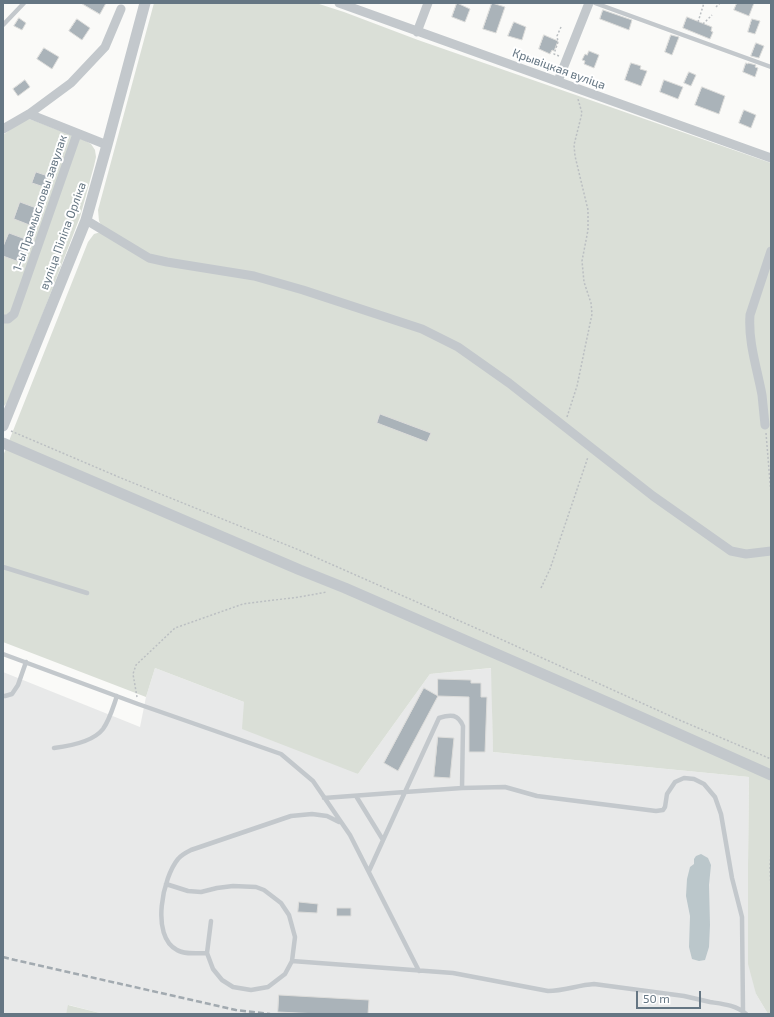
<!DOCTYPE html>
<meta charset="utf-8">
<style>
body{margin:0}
#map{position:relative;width:774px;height:1017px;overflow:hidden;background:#fafaf8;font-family:"Exo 2",sans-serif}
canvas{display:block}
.frame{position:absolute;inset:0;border:4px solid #657683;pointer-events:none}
.scale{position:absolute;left:636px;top:991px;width:65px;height:18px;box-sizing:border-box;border:2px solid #657683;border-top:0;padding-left:5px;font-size:12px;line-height:14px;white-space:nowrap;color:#657683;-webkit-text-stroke:3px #fff;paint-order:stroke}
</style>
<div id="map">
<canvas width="774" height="1017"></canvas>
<div class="frame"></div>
<div class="scale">50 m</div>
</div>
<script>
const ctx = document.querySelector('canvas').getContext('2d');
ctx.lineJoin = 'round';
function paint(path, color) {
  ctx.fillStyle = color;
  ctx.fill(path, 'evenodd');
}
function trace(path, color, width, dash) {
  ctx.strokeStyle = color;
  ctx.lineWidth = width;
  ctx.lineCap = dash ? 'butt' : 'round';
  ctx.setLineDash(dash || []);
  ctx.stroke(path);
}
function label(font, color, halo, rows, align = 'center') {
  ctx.font = font + ' "Exo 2",sans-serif';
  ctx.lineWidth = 4;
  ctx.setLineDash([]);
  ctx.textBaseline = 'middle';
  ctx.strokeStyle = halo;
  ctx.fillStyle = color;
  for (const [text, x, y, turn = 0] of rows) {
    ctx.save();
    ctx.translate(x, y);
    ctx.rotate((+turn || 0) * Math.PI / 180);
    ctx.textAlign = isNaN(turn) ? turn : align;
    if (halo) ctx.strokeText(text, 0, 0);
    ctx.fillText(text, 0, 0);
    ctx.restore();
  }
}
const built = new Path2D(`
 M155,668l89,34 114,72 72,-100 62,-6 1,84 256,25 -1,88 8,129 12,20h-664l-35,-9 -3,9h-63v-342l137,55 6,-30z`);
const green = new Path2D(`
 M154,3h162l28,9 74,28 353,123v698l-1,6 1,23v124h-3l-12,-20 -8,-30v-99l1,-88 -256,-25 -2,-84 -61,6 -72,100 -116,-45 2,-27 -89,-34 -9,29 -143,-55v-186l85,-214 6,-8 10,-3 -5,-10 -1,-11z
 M29,119l6,2 51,20 5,3 4,6 1,7 -2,9 -14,51 -37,96 -36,90 -4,4v-272l20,-15z
 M68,1005l36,9h-38z`);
const water = new Path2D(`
 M701,854l7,4 3,7 -2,20 1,40 -1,22 -4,13 -6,1 -7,-2 -3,-12 1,-31 -4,-20 1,-17 3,-12 4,-3v-5l2,-3z`);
const building = new Path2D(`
 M81,3h25l-6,11z
 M457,3l13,6 -5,13 -13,-5z
 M492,3l13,4 -9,26 -13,-4z
 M737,3h17l-5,13 -15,-6z
 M603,10l29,10 -3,10 -29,-11z
 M687,17l25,10 -1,4 2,1 -3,7 -27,-11z
 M19,18l7,5 -4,7 -8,-4z
 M77,19l13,9 -8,12 -13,-9z
 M752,19l8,2 -5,13 -7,-2z
 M514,22l12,5 -4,13 -14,-4z
 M544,35l14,6 -4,10 -2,-1 -2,4 -11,-5z
 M671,35l8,2 -7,18 -7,-3z
 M756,43l8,3 -5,12 -8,-2z
 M44,48l15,9 -7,12 -15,-10z
 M589,51l10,4 -5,13 -10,-4 1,-3 -3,-1 3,-6 2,1z
 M631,63l10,3 -1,3 7,2 -6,15 -16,-6z
 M746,63l2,1v-1l8,2 -1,2 3,1 -3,9 -12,-5z
 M689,72l7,3 -5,11 -7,-3z
 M25,80l5,7 -12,9 -5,-7z
 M664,80l19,7 -5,12 -18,-7z
 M702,87l23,9 -6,18 -24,-9z
 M744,110l12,5 -5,13 -12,-5z
 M36,172l12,4 -4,11 -12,-4z
 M20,202l19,7 -7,17 -18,-7z
 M9,233l19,7 -9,22 -16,-6v-9z
 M380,414l51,19 -4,9 -50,-19z
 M438,679l33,1v3h10v14h6l-2,55h-16v-55l-31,-1z
 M424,688l14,8 -40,75 -14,-8z
 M438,737l16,1 -4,40 -16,-1z
 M299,902l19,2 -1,9 -19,-1z
 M337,908h14v8h-14z
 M279,995l90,5 -1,14h-50l-40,-2z`);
const path = new Path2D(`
 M716,7l4,-4
 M698,22l6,-19
 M703,24l9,-9
 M559,56l-5,-2 4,-12 -1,-6 4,-9
 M567,417l10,-31 15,-72 -1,-11 -7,-21 -2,-21 6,-31v-20l-13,-54 -1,-11 8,-32 -4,-14
 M11,431l110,47 178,72 197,87 181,82 94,40
 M766,433l5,61
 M541,588l9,-19 38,-112
 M137,697l-4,-23 3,-9 39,-37 68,-24 56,-7 28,-5
 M771,851l-1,16 1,23`);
const service = new Path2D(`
 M595,3l176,64
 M3,25l21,-22
 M3,567l84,26
 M3,654l135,50 143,50 32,27 37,54 69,136
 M3,696h2l7,-2 6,-9 8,-23
 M54,748c16,-2 39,-6 49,-19 7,-10 10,-22 14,-33
 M356,796l27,44
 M324,798l81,-6 34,-74c12,-4 19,-4 24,8l-1,62
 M369,871l36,-79 57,-4 43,-1 32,9 119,15 7,-1 2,-3 2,-13 8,-12 9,-4 10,1 10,5 11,13 6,17 11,64 10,39 1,94
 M166,884l22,7 13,1 16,-4 16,-2 23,1 8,3 17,13 8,12 6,22 -3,24 161,12 95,18c16,0 30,-6 46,-7l90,12c9,2 17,4 26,6 13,2 26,3 36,12
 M211,921l-4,32 6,16 9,11 11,7 18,3 17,-3 17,-13 7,-13
 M207,953c-9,0 -22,2 -30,-3 -27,-14 -14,-73 1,-91 3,-4 9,-7 13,-9l100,-34 21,-2 15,2 12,6`);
const minor = new Path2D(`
 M339,3l432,155
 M417,32l11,-29
 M558,81l31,-78
 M29,114l78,31
 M3,129l26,-15 42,-31 34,-36 16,-38
 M86,220l63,38 18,4 87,14 49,14 119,39 36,18 51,36 144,113 78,55 15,3 25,-3
 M3,319h5l6,-5 63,-180
 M765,425c-1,-10 -2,-20 -3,-30 -5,-27 -14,-53 -12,-80l21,-64`);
const tertiary = new Path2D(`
 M3,426l83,-206 21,-75 38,-142
 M3,443l297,127 45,18 271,118 155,69`);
const rail = new Path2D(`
 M3,957l12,3 221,50 34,4`);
const streetNames = [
 ["Крывіцкая вуліца",559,69,20],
 ["1-ы Прамысловы завулак",40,203,-71],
 ["вуліца Піліпа Орліка",63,236,-70]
];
paint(built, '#e8e9e9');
paint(green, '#dadfd7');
paint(water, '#bbc7cb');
paint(building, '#aab3b9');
trace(building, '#dcdcda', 1);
trace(path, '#bbbfc2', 1.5, [2, 2]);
trace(service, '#c3c8cc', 4.5);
trace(minor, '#c3c8cc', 9);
trace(tertiary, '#c3c8cc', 11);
trace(rail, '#a2aab0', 2.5, [6, 3]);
label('12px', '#657683', '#fff', streetNames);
</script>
